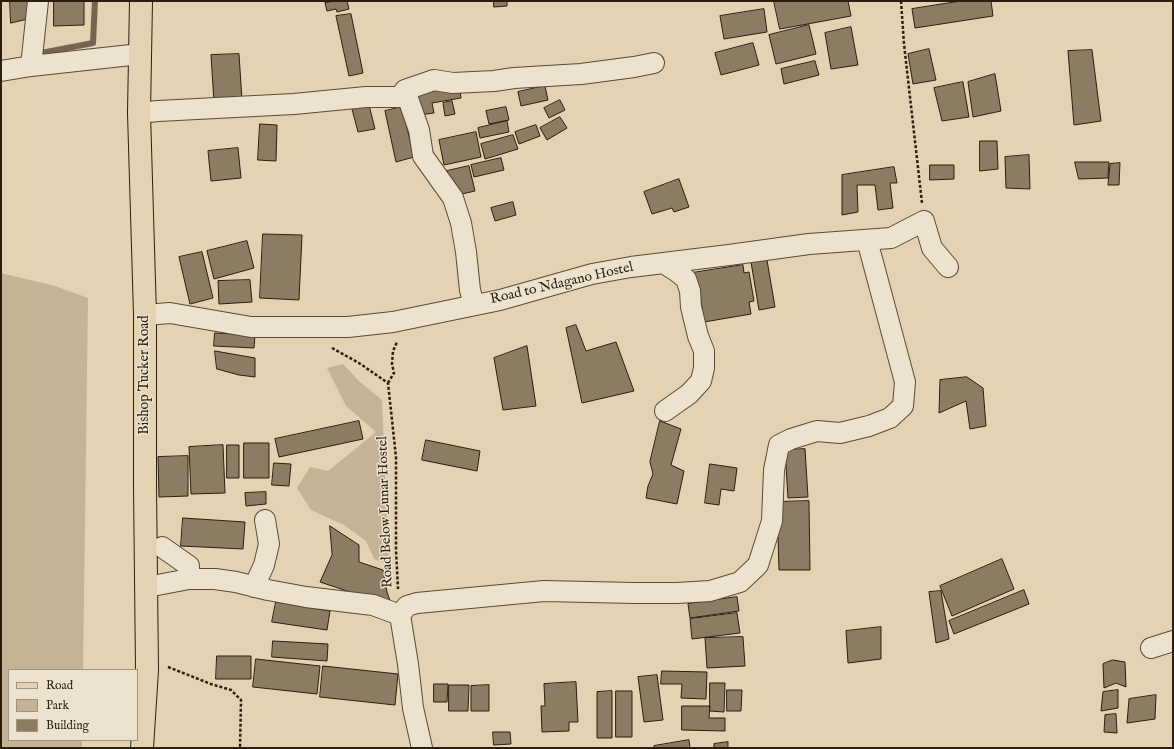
<!DOCTYPE html>
<style>
body{margin:0}
#map{position:relative;width:1174px;height:749px;overflow:hidden;background:#e4d2b2;font-family:"IM FELL English",serif}
canvas{display:block}
.frame{position:absolute;inset:0;border:2px solid #2c1e0f;pointer-events:none}
.legend{position:absolute;left:8px;top:669px;width:130px;height:72px;box-sizing:border-box;background:#ede2cd;border:1px solid #a09481;margin:0;padding:5px 7px;list-style:none;font-size:12px;color:#2c1e0f}
.legend li{display:flex;align-items:center;gap:8px;height:20px}
.legend b{width:20px;border:1px solid #a09481}
</style>
<div id="map">
<canvas width="1174" height="749"></canvas>
<div class="frame"></div>
<ul class="legend">
<li><b style="height:5px;background:#e4d2b2"></b>Road</li>
<li><b style="height:11px;background:#c5b396"></b>Park</li>
<li><b style="height:11px;background:#8c7c64"></b>Building</li>
</ul>
</div>
<script>
const ctx = document.querySelector('canvas').getContext('2d');
ctx.lineJoin = 'round';
function paint(path, color) {
  ctx.fillStyle = color;
  ctx.fill(path, 'evenodd');
}
function trace(path, color, width, dash) {
  ctx.strokeStyle = color;
  ctx.lineWidth = width;
  ctx.lineCap = dash ? 'butt' : 'round';
  ctx.setLineDash(dash || []);
  ctx.stroke(path);
}
function label(font, color, halo, rows, align = 'center') {
  ctx.font = font + ' "IM FELL English",serif';
  ctx.lineWidth = 3;
  ctx.setLineDash([]);
  ctx.textBaseline = 'middle';
  ctx.strokeStyle = halo;
  ctx.fillStyle = color;
  for (const [text, x, y, turn = 0] of rows) {
    ctx.save();
    ctx.translate(x, y);
    ctx.rotate((+turn || 0) * Math.PI / 180);
    ctx.textAlign = isNaN(turn) ? turn : align;
    if (halo) ctx.strokeText(text, 0, 0);
    ctx.fillText(text, 0, 0);
    ctx.restore();
  }
}
const green = new Path2D(`
 M1,273l54,13 33,12 -5,372h-74v70h73v8h-81z
 M343,364l17,18 22,18 6,144 3,21 -17,-6 -8,-18 -22,-16 -33,-15 -14,-22 13,-21 18,4 48,-39 -30,-26 -19,-38z`);
const stream = new Path2D(`
 M36,54l57,-11 2,-42`);
const building = new Path2D(`
 M10,1h18v18l-17,4z
 M54,1h30v24l-30,1z
 M335,1h12l2,8 -12,3 -1,-3 -9,2 -2,-8z
 M494,1h13v5l-13,1z
 M774,1h74l3,15 -71,13z
 M961,1h30l2,15 -78,12 -3,-19z
 M764,9l3,23 -43,7 -4,-23z
 M351,14l12,59 -14,3 -13,-60z
 M809,25l7,29 -40,10 -7,-29z
 M851,27l7,38 -27,4 -6,-36z
 M753,43l6,22 -38,10 -6,-22z
 M929,49l7,31 -23,4 -5,-30z
 M1092,50l9,71 -27,4 -6,-74z
 M239,54l3,46 -28,2 -3,-47z
 M815,61l4,14 -35,9 -3,-15z
 M995,74l6,37 -28,6 -5,-35z
 M963,82l6,35 -27,4 -8,-33z
 M459,84l2,14 -29,5 2,10 -15,2 -4,-23z
 M545,86l3,14 -27,6 -3,-14z
 M560,100l5,10 -16,8 -5,-10z
 M452,101l3,13 -10,2 -2,-13z
 M369,105l6,24 -17,3 -6,-23z
 M402,107l12,50 -18,5 -11,-51z
 M506,107l3,13 -20,4 -3,-13z
 M560,117l7,11 -20,12 -7,-12z
 M507,121l2,11 -29,6 -2,-10z
 M260,124l17,1 -1,36 -18,-1z
 M536,125l4,11 -21,8 -4,-12z
 M476,132l5,25 -37,8 -5,-25z
 M513,135l5,14 -33,10 -4,-15z
 M980,141h17l1,28 -18,2z
 M238,148l3,30 -30,3 -3,-30z
 M1029,155l1,34 -24,-1 -1,-31z
 M501,158l3,12 -30,7 -3,-12z
 M1075,162h34l-1,16 -29,1z
 M1120,163l-1,22h-11l2,-21z
 M930,165h24v14l-24,1z
 M469,166l6,25 -22,5 -6,-25z
 M894,167l3,16h-7l3,25 -15,2 -3,-25h-18l1,27 -16,3v-40z
 M679,179l10,28 -15,5 -2,-4 -20,6 -8,-22z
 M513,202l3,13 -21,6 -4,-13z
 M263,234l39,1 -3,65 -39,-2z
 M247,241l7,27 -40,11 -7,-28z
 M202,252l11,46 -23,6 -11,-47z
 M767,260l8,47 -16,3 -8,-48z
 M743,265l1,8 5,-1 5,29 -5,1 2,12 -47,8 -3,-21 -9,-28z
 M250,280l2,22 -33,2 -1,-23z
 M576,325l10,26 30,-9 18,49 -52,12 -16,-75z
 M215,333l40,2 -1,13 -40,-2z
 M527,346l9,60 -33,4 -9,-52z
 M215,351l40,7v19l-16,-2 -22,-6z
 M967,377l16,11 3,38 -16,3 -4,-28 -27,12 1,-33z
 M359,421l4,18 -84,18 -4,-18z
 M660,421l21,8 -10,36 13,6 -7,33 -31,-6 2,-12 5,-12 -3,-12z
 M426,440l54,11 -3,20 -55,-11z
 M244,443h25v35h-25z
 M223,445l2,48 -34,1 -2,-47z
 M227,445h12v33h-12z
 M805,449l3,48 -20,1 -3,-48z
 M188,456v40l-29,1 -1,-40z
 M274,463l17,1 -2,22 -17,-1z
 M710,464l27,4 -3,23 -13,-2 -2,16 -14,-2z
 M266,492v12l-20,2 -1,-13z
 M809,501l1,69h-31l-2,-68z
 M183,518l62,4 -2,27 -62,-3z
 M330,526l29,19v17l24,8 4,22 6,17 -46,-18 -27,-9 12,-27z
 M1002,559l12,30 -62,27 -12,-30z
 M1024,590l5,14 -75,30 -5,-13z
 M941,591l8,48 -13,4 -7,-51z
 M737,597l2,14 -49,7 -2,-14z
 M276,602l54,9 -3,19 -55,-8z
 M737,613l3,20 -48,6 -2,-20z
 M881,627v32l-33,4 -2,-32z
 M743,637l2,29 -38,2 -2,-30z
 M273,641l55,3 -1,17 -55,-4z
 M217,656h34v23h-35z
 M256,659l64,7 -3,28 -64,-7z
 M1113,660l12,2 1,25 -10,-4 -12,5 -1,-24z
 M323,666l75,8 -3,31 -75,-8z
 M662,671l45,1 -1,27 -25,-1 1,-14h-21z
 M657,675l6,45 -19,2 -6,-45z
 M576,682l2,40h-9v9l-27,1 -1,-26h4l-1,-22z
 M710,683h15l-1,29 -14,-1z
 M434,684h14l-1,18h-13z
 M449,685h20l-1,26h-19z
 M489,685v26h-18v-25z
 M727,690h15l-1,21h-14z
 M1118,690v18l-17,3 2,-19z
 M612,691v47h-15v-46z
 M616,691h16v46h-16z
 M1156,695l-1,24 -28,4 2,-24z
 M682,706h28l-1,12h16v13l-43,-1z
 M1116,714l1,19 -13,-1 1,-17z
 M493,732h17l1,12 -17,1z
 M689,740l1,8h-36v-2z
 M728,742v6h-14v-4z`);
const path = new Path2D(`
 M901,1l3,43 18,159
 M332,348l27,15 29,20 8,74v93l2,39
 M388,383l6,-10 -2,-9 1,-13 4,-9
 M168,667l43,17 20,6 10,10 -1,48`);
const minor = new Path2D(`
 M31,66l7,-65
 M1,71l30,-5 109,-12
 M405,90l29,-10 19,3 41,-2 20,-3 67,-4 53,-7 20,-4
 M139,113l19,-2 136,-7 72,-7h34l5,-7 14,40 4,26 30,42 8,25 5,29 4,38 4,15
 M665,264l11,7 10,8 4,12 1,16 7,29 6,15v17l-3,13 -12,13 -24,17
 M145,315l25,-2 81,14h97l45,-5 107,-22 92,-26 39,-7 98,-12 80,-11 82,-6 33,-17 8,27 16,19
 M162,547l27,19v13
 M147,587l42,-8h26l21,3 32,8 38,7 67,8 27,10 8,49 5,44 9,40
 M254,587l10,-22 5,-21 -4,-24
 M400,615l7,-9 10,-3 127,-12 90,2h43l33,-2 30,-9 18,-17 14,-44 2,-51 5,-25 12,-6 26,-8 23,2 29,-7 21,-8 13,-12 2,-24 -38,-142
 M1151,648l22,-7`);
const major = new Path2D(`
 M141,1l-2,112 6,202v171l2,184 -5,78`);
const streetNames = [
 ["Road to Ndagano Hostel",562,284,-13],
 ["Bishop Tucker Road",145,375,-90],
 ["Road Below Lunar Hostel",386,512,-92]
];
paint(green, '#c5b396');
trace(stream, '#756550', 6);
paint(building, '#8c7c64');
trace(building, '#2c1e0f', 1);
trace(minor, '#5a4b38', 22);
trace(major, '#2c1e0f', 24);
trace(path, '#2c1e0f', 2.5, [3, 2]);
trace(minor, '#ede2cd', 20);
trace(major, '#e4d2b2', 22);
label('14px', '#2c1e0f', '#ede2cd', streetNames);
</script>
